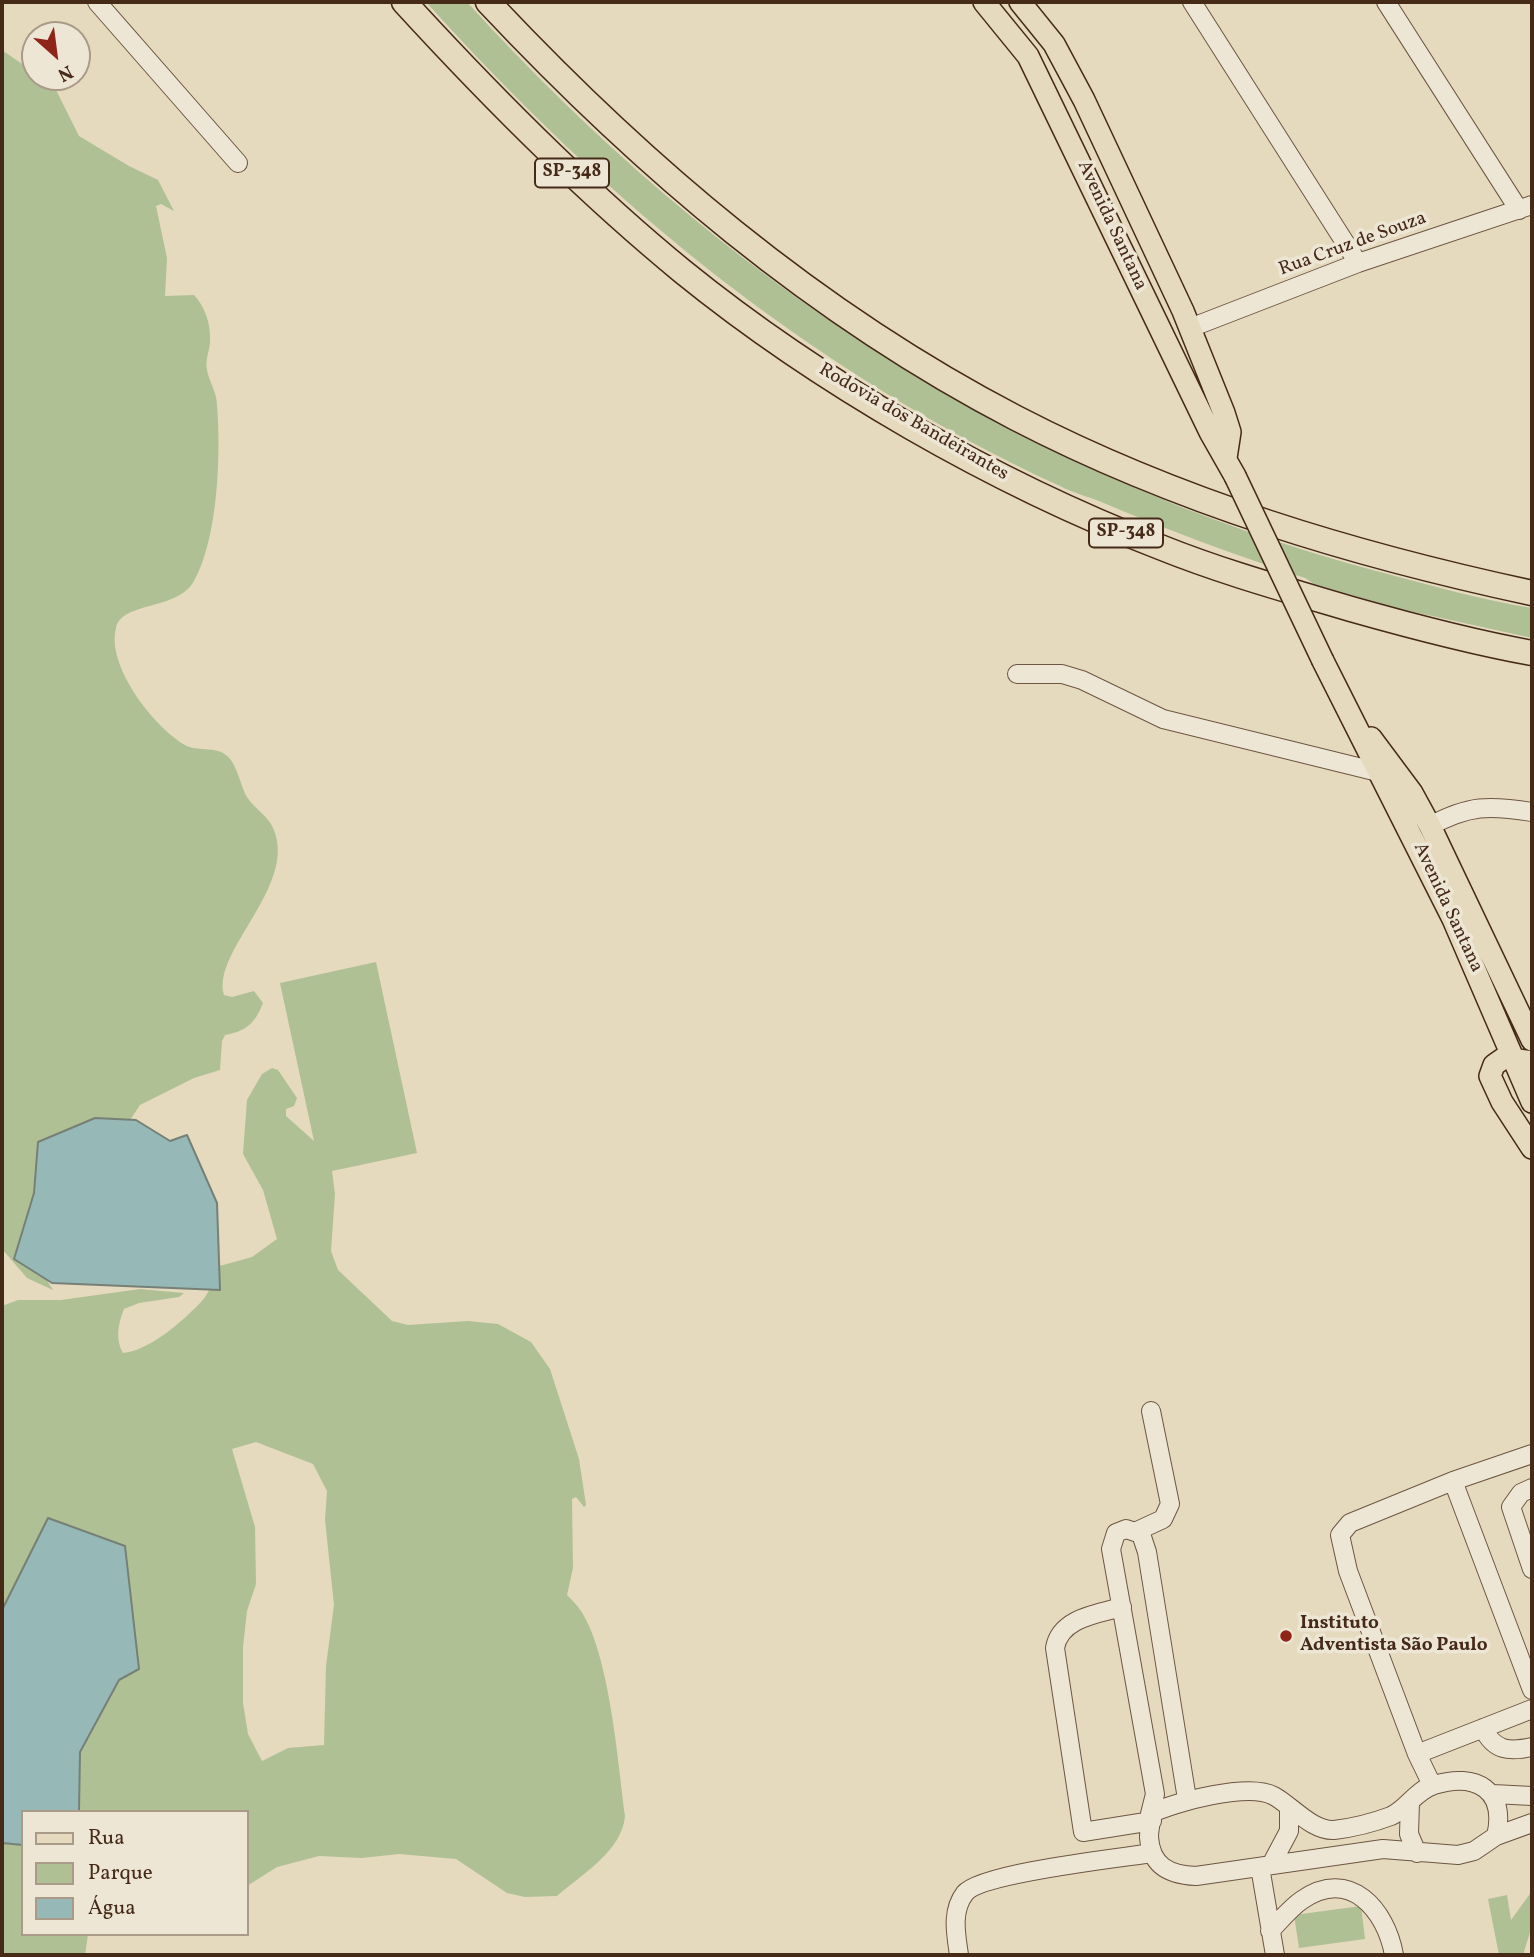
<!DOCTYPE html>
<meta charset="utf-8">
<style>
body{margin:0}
#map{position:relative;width:1534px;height:1957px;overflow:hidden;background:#e5d9be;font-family:Vollkorn,serif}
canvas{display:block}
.frame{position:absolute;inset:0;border:4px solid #452a18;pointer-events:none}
.legend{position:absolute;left:21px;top:1810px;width:228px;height:126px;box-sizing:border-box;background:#eee6d5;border:2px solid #aa9b89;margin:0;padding:9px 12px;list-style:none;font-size:21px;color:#452a18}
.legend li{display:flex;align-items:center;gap:14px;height:35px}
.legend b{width:35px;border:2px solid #aa9b89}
.north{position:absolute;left:21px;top:21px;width:70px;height:70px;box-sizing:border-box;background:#eee6d5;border:2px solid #aa9b89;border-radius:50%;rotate:152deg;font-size:19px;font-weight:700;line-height:28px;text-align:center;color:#452a18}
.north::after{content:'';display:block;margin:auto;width:24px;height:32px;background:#8f2418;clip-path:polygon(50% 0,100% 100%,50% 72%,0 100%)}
</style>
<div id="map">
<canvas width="1534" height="1957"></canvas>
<div class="frame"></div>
<ul class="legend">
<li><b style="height:9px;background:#e5d9be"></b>Rua</li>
<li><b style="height:19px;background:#b0c095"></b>Parque</li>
<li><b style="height:19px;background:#96b9b7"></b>Água</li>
</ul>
<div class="north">N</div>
</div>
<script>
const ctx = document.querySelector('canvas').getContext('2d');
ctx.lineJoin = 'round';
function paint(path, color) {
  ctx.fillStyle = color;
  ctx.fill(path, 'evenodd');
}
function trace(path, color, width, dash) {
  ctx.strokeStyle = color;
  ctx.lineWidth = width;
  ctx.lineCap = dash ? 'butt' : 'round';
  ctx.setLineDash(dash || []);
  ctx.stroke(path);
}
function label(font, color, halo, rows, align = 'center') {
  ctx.font = font + ' Vollkorn,serif';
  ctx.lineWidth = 7;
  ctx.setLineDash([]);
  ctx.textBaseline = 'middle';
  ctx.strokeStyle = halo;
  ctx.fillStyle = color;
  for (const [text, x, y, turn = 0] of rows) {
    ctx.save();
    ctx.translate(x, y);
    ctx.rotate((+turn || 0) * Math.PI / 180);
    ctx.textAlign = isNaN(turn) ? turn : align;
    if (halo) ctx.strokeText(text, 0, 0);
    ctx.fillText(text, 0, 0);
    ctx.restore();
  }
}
const green = new Path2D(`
 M426,2h41c250,276 551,474 913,570 50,13 101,28 152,36v30l-136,-30 -82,-24 -9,-6c-70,-23 -138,-48 -206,-77 -13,-5 -26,-8 -39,-15 -248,-114 -453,-283 -634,-484z
 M2,50l33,23v4l16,3 28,56 50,30 29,14 16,31 -13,-7 -5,2 11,52 -2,38 29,-1c12,13 17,30 16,48 -1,9 -5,18 -3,27 2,11 10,23 10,35 4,50 1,133 -23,176 -17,30 -72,20 -78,47 -10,38 38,99 69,117 12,7 30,1 41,10 11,8 14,30 21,42 6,10 18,17 24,27 32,58 -60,126 -47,171l8,2 22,-6 9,12c-8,20 -16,28 -38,32l-3,6 -2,29 -26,8 -54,27 -104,158 17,27 -26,-12 -25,-29z
 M376,962l41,191 -85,18 3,23 -4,57 7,19 54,51 16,4 60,-4 30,3 33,18 19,27 29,90 7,46 -2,2 -8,-10 -4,2 1,69 -6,27c6,6 13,13 17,21 26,46 34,146 41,200 -3,35 -43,58 -68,80l-32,1 -18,-4 -51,-34 -57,-5 -37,4 -43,-2 -42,11 -30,19v-74h-168l1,-60 39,-72 -117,-70v-304l16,-6h43l79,-11 44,4 -5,4 -40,6 -15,6c-6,14 -9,31 -1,44 26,-2 60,-32 78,-51 9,-10 13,-22 15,-35l36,-10 25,-18 -14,-49 -20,-36 4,-54 15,-26 10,-6 6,2 19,28 -3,8 -8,3v7l28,25 -34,-158zM256,1442l57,22 14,27 -2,29 9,85 -8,61 -2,79 -36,3 -26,13 -14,-27 -5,-31v-56l4,-36 9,-27 -1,-57 -23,-78z
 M2,1843l21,2v89h65l-3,21h-83z
 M1532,1891v35l-9,29h-24l-11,-56 19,-4 4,25z
 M1361,1906l4,33 -66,9 -5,-33z`);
const water = new Path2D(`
 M95,1118l41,2 34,21 17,-6 30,68 3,87 -168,-7 -38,-24 20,-66 4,-51z
 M48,1518l77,28 14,123 -20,11 -39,72 -1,60h-56v33l-21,-2v-233z`);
const minor = new Path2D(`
 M97,2l141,161
 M1192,2l166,261
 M1386,2l133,208
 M1190,328l168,-65 174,-58
 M1017,674h45l20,6 81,39 215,53
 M1430,826c39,-21 59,-21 102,-14
 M1453,1481l79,209
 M1532,1488l-11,5 -10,14 21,62
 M1137,1531l26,-12 7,-15 -19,-93
 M1122,1607c-25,7 -62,11 -67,41l28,184 69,-11
 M1483,1728c11,23 26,24 49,19
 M1417,1754l115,-45
 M1432,1785l-15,-31 -69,-183 -8,-36 10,-12 103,-42 79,-27
 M1493,1794l39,2
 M1410,1802l-1,32 8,19
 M1150,1814l5,-20 -44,-245 5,-16 10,-4 15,5 6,18 40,247
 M1496,1836c11,-46 -20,-64 -62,-51 -18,5 -27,24 -43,31 -16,6 -40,12 -57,14 -22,1 -42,-24 -60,-34 -25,-14 -99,6 -124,18 2,8 -1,14 -1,23 2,29 20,38 47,39l187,-27 75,6 16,-4 22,-15 36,-13
 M1272,1863l17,-32v-24
 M1260,1867l15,88
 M1270,1931c10,-10 20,-23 32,-31 48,-33 84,10 92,55
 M959,1955c-3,-21 -8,-44 6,-62 16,-20 155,-35 187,-40`);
const major = new Path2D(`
 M984,2l44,54 182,376 25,44
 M1020,2l34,42 30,56 99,211 41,102 6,19 -4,26
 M1323,661l130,258 79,183
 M1371,738l41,55 18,33 102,214
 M1532,1062l-28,-4 -10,7 -4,11 12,26 30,46`);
const highway = new Path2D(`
 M404,2c87,95 178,187 278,269 138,112 313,212 478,276 62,25 127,43 191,62 60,17 120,33 181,44
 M488,2c154,164 326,311 528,416 162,84 339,137 516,175`);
const majorBridge = new Path2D(`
 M1235,476l88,185`);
const markers = [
 [1286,1636,7,"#8f2418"]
];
const shields = [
 [572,173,74],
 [1126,533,74]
];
const shieldNames = [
 ["SP-348",572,173],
 ["SP-348",1126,533]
];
const streetNames = [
 ["Avenida Santana",1111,226,65],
 ["Rua Cruz de Souza",1353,245,-20],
 ["Rodovia dos Bandeirantes",913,423,30],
 ["Avenida Santana",1447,908,65]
];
const poiNames = [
 ["Instituto",1300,1625],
 ["Adventista São Paulo",1300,1647]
];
paint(green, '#b0c095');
paint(water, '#96b9b7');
trace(water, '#768077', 2);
trace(minor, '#6d5642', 20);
trace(major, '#452a18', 24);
trace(highway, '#452a18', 27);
trace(minor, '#eee6d5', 18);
trace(major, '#e5d9be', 21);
trace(highway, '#e5d9be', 24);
trace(majorBridge, '#452a18', 24, []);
trace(majorBridge, '#e5d9be', 21);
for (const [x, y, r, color] of markers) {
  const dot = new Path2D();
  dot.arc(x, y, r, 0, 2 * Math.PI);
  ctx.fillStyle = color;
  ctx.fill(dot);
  trace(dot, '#eee6d5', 2.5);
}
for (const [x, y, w] of shields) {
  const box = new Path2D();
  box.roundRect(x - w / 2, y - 14.5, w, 29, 5);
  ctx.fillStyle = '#eee6d5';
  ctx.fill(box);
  trace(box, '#452a18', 2);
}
label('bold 18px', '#452a18', null, shieldNames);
label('19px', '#452a18', '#eee6d5', streetNames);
label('bold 19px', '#452a18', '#eee6d5', poiNames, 'left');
</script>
